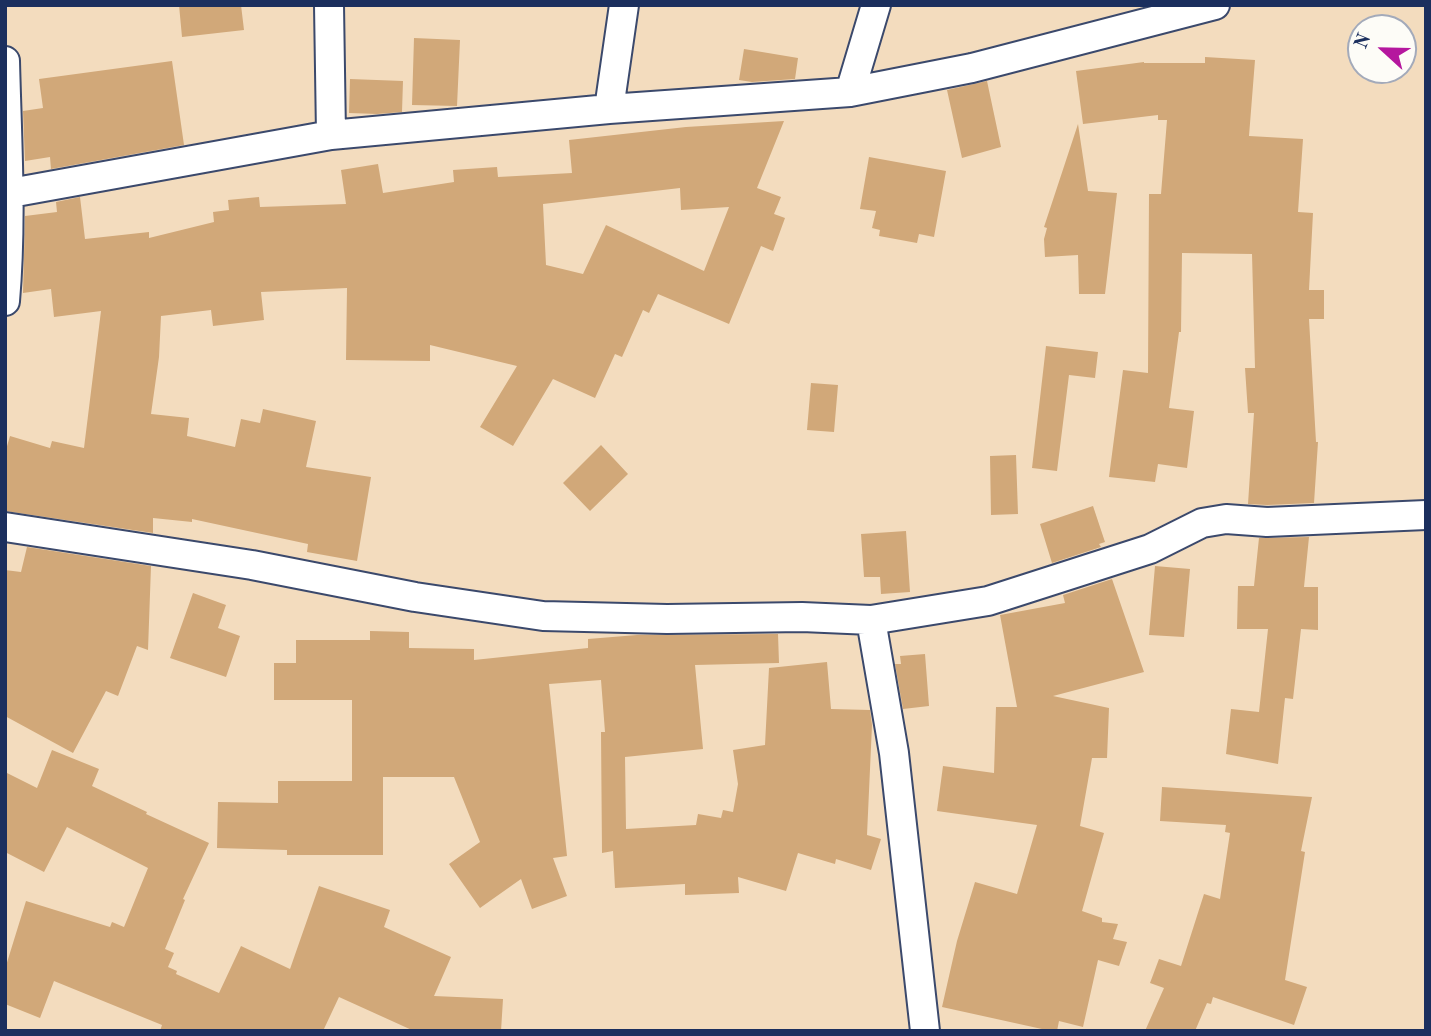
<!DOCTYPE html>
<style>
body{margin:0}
#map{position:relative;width:1431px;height:1036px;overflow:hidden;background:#f3dcbe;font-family:"Old Standard TT",serif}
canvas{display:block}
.frame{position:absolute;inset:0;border:7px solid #1b2f5e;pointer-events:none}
.north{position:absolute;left:1347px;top:14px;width:70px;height:70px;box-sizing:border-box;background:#fdfcf7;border:2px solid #a3aaba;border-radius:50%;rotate:292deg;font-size:19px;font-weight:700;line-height:28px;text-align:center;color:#1b2f5e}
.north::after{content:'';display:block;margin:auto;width:24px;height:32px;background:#b5179e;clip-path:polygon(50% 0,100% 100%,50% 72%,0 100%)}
</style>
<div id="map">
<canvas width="1431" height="1036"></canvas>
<div class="frame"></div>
<div class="north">N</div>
</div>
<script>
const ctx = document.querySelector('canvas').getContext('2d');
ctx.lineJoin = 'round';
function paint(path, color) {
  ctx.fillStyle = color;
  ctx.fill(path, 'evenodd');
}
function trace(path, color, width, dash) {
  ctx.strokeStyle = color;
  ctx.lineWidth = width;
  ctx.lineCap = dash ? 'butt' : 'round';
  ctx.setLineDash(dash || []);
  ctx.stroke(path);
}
const building = new Path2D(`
 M179,5h62l3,25 -62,7z
 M414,38l46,2 -3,66 -45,-1z
 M744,49l54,9 -3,21 -43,3 -13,-2z
 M1205,57l50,3 -6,76 54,3 -5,73 15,1 -4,77h15v29h-15l7,123h2l-4,61 -47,2 -19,-1 6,-91h-6l-3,-45h10l-3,-114 -70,-1 -1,79h-2l-10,76 25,3 -7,57 -29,-4 -3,18 -46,-5 14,-107 25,3 1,-179h12l6,-74h-9v-5l-75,9 -7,-53 68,-9v1h61z
 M172,61l12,84 -133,24 -1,-12 -25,4 -2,-50 20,-3 -4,-29z
 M350,79l53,2 -1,31 -25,2 -28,-1z
 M987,81l14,66 -39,11 -15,-68z
 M784,121l-27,67 24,9 -7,17 11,4 -12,33 -12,-5 -32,78 -71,-30 -9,19 -6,-3 -21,47 -7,-3 -20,44 -42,-19 -40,67 -33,-19 37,-61 -87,-21v16l-84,-1 1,-72 -86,4 3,28 -51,6 -2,-16 -50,6 -2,41 -8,57 38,4 -2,18 48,11 6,-28 19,4 3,-14 53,12 -10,46 65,10 -14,84 -50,-9 1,-8 -116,-25v3l-39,-4v15l-148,-22v-58l5,-17 40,12 2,-7 32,7 17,-137 -47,6 -3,-28 -28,4 2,-77 32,-4 -1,-10 24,-5 5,42 64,-7v6l65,-16 -1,-10 16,-2 -1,-10 31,-3 1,10 86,-3 -5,-34 37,-6 5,29 71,-11 -1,-12 44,-3 1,10 74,-4 -3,-33 117,-13zM680,188l1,22 48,-3 -25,64 -98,-46 -23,49 -37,-9 -3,-61z
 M1078,124l10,67 29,2 -12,101h-26l-1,-39 -33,2 -1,-18 3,-11 -3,-1z
 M869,157l77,14 -12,66 -15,-3 -2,9 -38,-7 1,-6 -8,-2 4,-17 -16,-2z
 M1046,346l52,6 -3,26 -26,-3 -12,96 -25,-3z
 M811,383l27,2 -4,47 -27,-2z
 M601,445l27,29 -38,37 -27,-28z
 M1016,455l2,59 -27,1 -1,-59z
 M1093,506l12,36 -6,2 2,3 -49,16 -12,-39z
 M906,531l4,61 -29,2 -1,-17h-16l-3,-43z
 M1309,537l-5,50h14v43l-17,-1 -8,70 -8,-1 -7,66 -52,-10 5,-45 28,3 9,-83h-31l1,-43h16l5,-48z
 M27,547l124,19 -3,84 -11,-4 -19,50 -12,-5 -33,62 -68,-37v-146l16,2z
 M1155,566l35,3 -6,68 -35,-2z
 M1112,579l32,93 -91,24 56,12 -2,50h-15l-12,68 24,7 -22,78 20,7v4l16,2 -5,15 14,3 -8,24 -21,-6 -15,67 -24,-6 -2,10h-6l-109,-24 15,-66 18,-59 42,12 20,-69 -100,-14 6,-45 51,7 2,-66h21l-17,-92 65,-12 -2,-8z
 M193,593l33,12 -8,23 22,8 -14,41 -56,-19z
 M370,631l39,1v16l65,1v11l114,-12v-9l49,-4 141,-1 1,29 -84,2 8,84 -78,8 1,72 70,-4 2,-11 23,4 2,-8 10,2 5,-28 -5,-34 32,-5 4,-77 58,-6 4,47 39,1 2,15 -5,110 14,4 -10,31 -35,-11 -1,5 -37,-11 -12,38 -48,-14 1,16 -54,2v-11l-70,4 -2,-37 -11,2 -1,-121h4l-4,-52 -52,4 18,172 -14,2 14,38 -35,13 -11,-30 -41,29 -31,-44 31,-22 -26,-65h-71v78h-96v-5l-70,-2 1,-46 60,1v-22h74v-81h-78v-37h22v-23h74z
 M925,654l4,52 -26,3 -8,-45h6l-1,-8z
 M52,750l47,19 -7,17 55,26 -1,2 63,29 -26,56 2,1 -20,49 9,4 -6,14 9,4 -1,3 43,19 22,-47 49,23 29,-83 71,24 -6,17 67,30 -17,39 69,3 -2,32h-87l-75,-34 -16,34h-163l2,-6 -108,-44 -14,37 -35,-14v-35l21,-68 84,26 2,-5 12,5 24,-59 -81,-41 -23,45 -39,-20v-80l32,16z
 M1162,787l150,10 -11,54 4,1 -20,128 22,7 -13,38 -81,-28 -2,7 -4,-1 -12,28h-50l19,-43 -14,-5 9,-24 22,7 23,-72 16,5 10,-66 -5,-1 1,-7 -66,-4z`);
const minor = new Path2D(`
 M329,5l2,130
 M5,61c2,80 7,160 0,240
 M850,92l26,-87
 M609,109l15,-104
 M5,194l326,-59 278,-26 241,-17 122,-24 243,-63
 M5,527l247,38 163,32 128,19 124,3 135,-2 69,3 117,-19 162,-52 52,-26 24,-4 41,3 159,-7
 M871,620l23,133 31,278`);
paint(building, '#d1a879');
trace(minor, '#3b496c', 32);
trace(minor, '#fff', 28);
</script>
